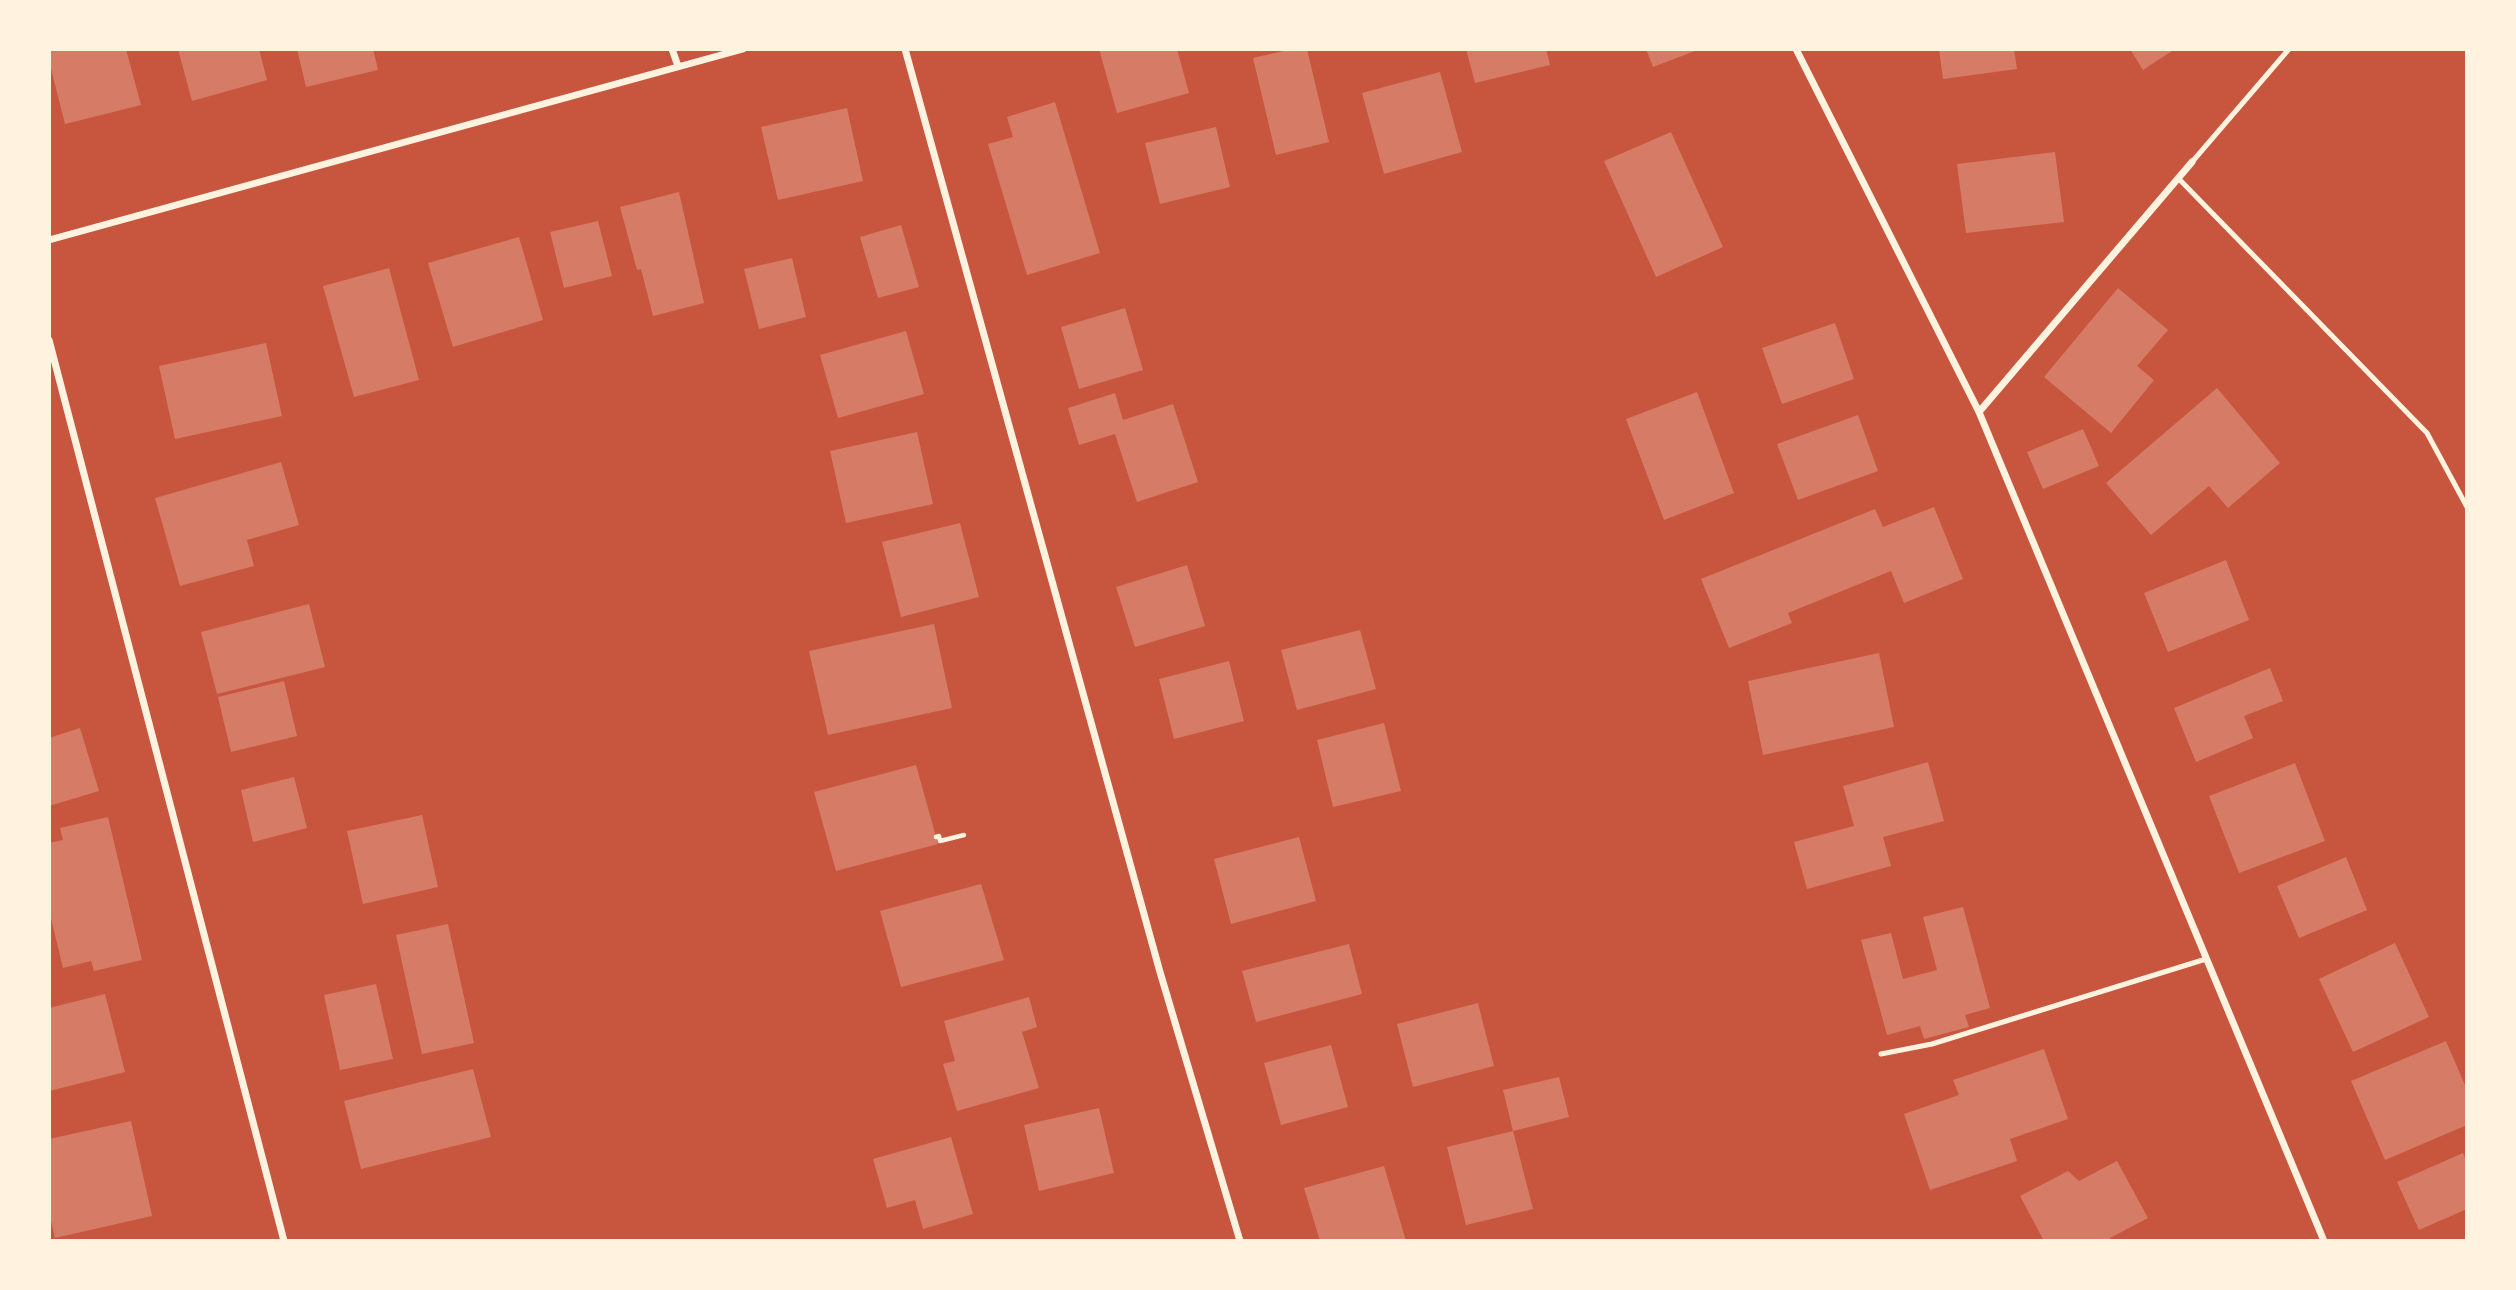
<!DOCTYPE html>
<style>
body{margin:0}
#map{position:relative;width:2516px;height:1290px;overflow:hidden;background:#c8553d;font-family:"Archivo Narrow",sans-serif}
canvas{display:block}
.frame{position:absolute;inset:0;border:51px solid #fff3e0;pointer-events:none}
</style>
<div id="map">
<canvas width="2516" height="1290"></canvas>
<div class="frame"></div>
</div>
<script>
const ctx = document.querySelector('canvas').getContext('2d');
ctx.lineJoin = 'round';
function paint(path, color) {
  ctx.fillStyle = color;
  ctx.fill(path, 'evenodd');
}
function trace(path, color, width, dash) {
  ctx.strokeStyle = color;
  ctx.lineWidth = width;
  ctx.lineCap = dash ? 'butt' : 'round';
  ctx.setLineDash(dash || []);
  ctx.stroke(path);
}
const building = new Path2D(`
 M53,49h73l15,56 -76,19 -16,-63v-11z
 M178,49h81l8,31 -75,21z
 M297,49h76l5,21 -72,17z
 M1099,49h78l12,44 -72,20z
 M1292,49h15l22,93 -53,13 -23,-97z
 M1466,49h80l4,16 -75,18z
 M1646,49h54l-47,18z
 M1939,49h75l3,20 -74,10z
 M2130,49h45l-32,21z
 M1440,72l22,80 -78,22 -22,-81z
 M1055,102l45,151 -73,22 -39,-131 25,-7 -6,-20z
 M847,108l16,73 -85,19 -17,-73z
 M1216,127l14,60 -70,17 -15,-61z
 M1671,132l52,115 -67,30 -52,-116z
 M2055,152l9,70 -98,11 -9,-69z
 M679,192l25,111 -51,13 -12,-47 -4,1 -17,-63z
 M598,221l14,55 -48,12 -14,-56z
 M901,225l18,62 -41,11 -18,-61z
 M519,237l24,83 -90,27 -25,-84z
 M792,258l14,59 -47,12 -15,-60z
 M389,268l30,112 -65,17 -31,-111z
 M2118,288l50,42 -31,36 17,14 -43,53 -67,-56z
 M1125,308l18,62 -64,19 -18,-62z
 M1835,323l19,56 -72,25 -20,-56z
 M906,331l18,63 -86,24 -18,-63z
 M266,343l16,73 -107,23 -16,-73z
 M2217,388l63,75 -52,45 -19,-22 -58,49 -45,-52z
 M1697,392l37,101 -70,27 -38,-101z
 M1115,393l8,27 50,-16 25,78 -61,20 -22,-68 -36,11 -11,-37z
 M1858,415l20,56 -80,29 -21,-56z
 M2083,429l16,37 -56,23 -16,-37z
 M917,432l16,72 -87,19 -16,-72z
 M281,462l18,63 -52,15 7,26 -74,20 -25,-88z
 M1934,507l29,72 -59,24 -13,-32 -103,42 4,10 -63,25 -28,-69 174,-70 8,18z
 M960,523l19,74 -78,20 -19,-75z
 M2226,560l23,60 -81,32 -24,-59z
 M1187,565l18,61 -70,21 -19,-60z
 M309,604l16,63 -108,27 -16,-62z
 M934,624l18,84 -124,27 -19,-84z
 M1360,630l16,59 -79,21 -16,-60z
 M1879,653l15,74 -131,28 -15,-74z
 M1229,661l15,60 -70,18 -15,-60z
 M2270,668l13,33 -39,15 9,22 -57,24 -22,-54z
 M284,681l13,55 -66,16 -13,-55z
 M1384,723l17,68 -68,16 -16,-67z
 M80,728l19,63 -50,15v-68z
 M1928,762l16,59 -61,16 8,29 -84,23 -13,-47 60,-16 -11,-40z
 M2295,763l30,78 -86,32 -30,-77z
 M916,765l22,79 -102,27 -22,-79z
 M294,777l13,51 -54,14 -12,-52z
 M422,815l16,72 -75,17 -16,-73z
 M108,817l34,143 -48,11 -3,-10 -28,7 -14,-58v-67l14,-3 -3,-12z
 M1299,837l17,64 -85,23 -17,-65z
 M2346,857l21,53 -68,28 -22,-52z
 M981,884l23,76 -103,27 -21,-76z
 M1963,907l27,101 -25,7 4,12 -45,12 -4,-13 -33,9 -26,-95 30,-7 12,46 34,-9 -14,-53z
 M448,924l26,119 -52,11 -26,-119z
 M2395,943l34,74 -76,35 -34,-73z
 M1349,944l13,50 -106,28 -14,-51z
 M376,984l17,75 -53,11 -16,-75z
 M105,994l20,78 -76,19v-83z
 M1029,997l8,30 -15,5 17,56 -82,23 -14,-47 12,-3 -11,-40z
 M1478,1003l16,63 -81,21 -16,-63z
 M2446,1041l21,49v35l-82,35 -34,-79z
 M1331,1045l17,62 -67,18 -17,-62z
 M2044,1049l24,70 -58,20 7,22 -87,29 -26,-76 55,-19 -6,-15z
 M473,1069l18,68 -130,32 -17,-68z
 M1559,1077l10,40 -56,14 -10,-41z
 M1099,1108l15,65 -75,18 -15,-66z
 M131,1121l21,95 -97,22 -6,-25v-74z
 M1513,1131l20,78 -67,16 -19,-78z
 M951,1137l22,77 -50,15 -8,-29 -28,8 -14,-49z
 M2463,1153l4,10v46l-48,21 -22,-48z
 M2117,1161l31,57 -38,20 2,3h-68l-24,-45 48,-25 11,10z
 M1384,1166l22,75h-86l-16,-53z`);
const path = new Path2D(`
 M936,837l3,-1 1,5 24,-6`);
const service = new Path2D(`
 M2192,162l97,-113
 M2178,178l249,255 40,74
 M1881,1054l51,-10 274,-85`);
const minor = new Path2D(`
 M672,49l6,17
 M905,49l255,923 80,269
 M1796,49l183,363 345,829
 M49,240l694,-191
 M49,340l235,901
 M1979,412l213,-250`);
paint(building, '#d67c66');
trace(path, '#fff3e0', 4.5);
trace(service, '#fff3e0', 5);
trace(minor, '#fff3e0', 7);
</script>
